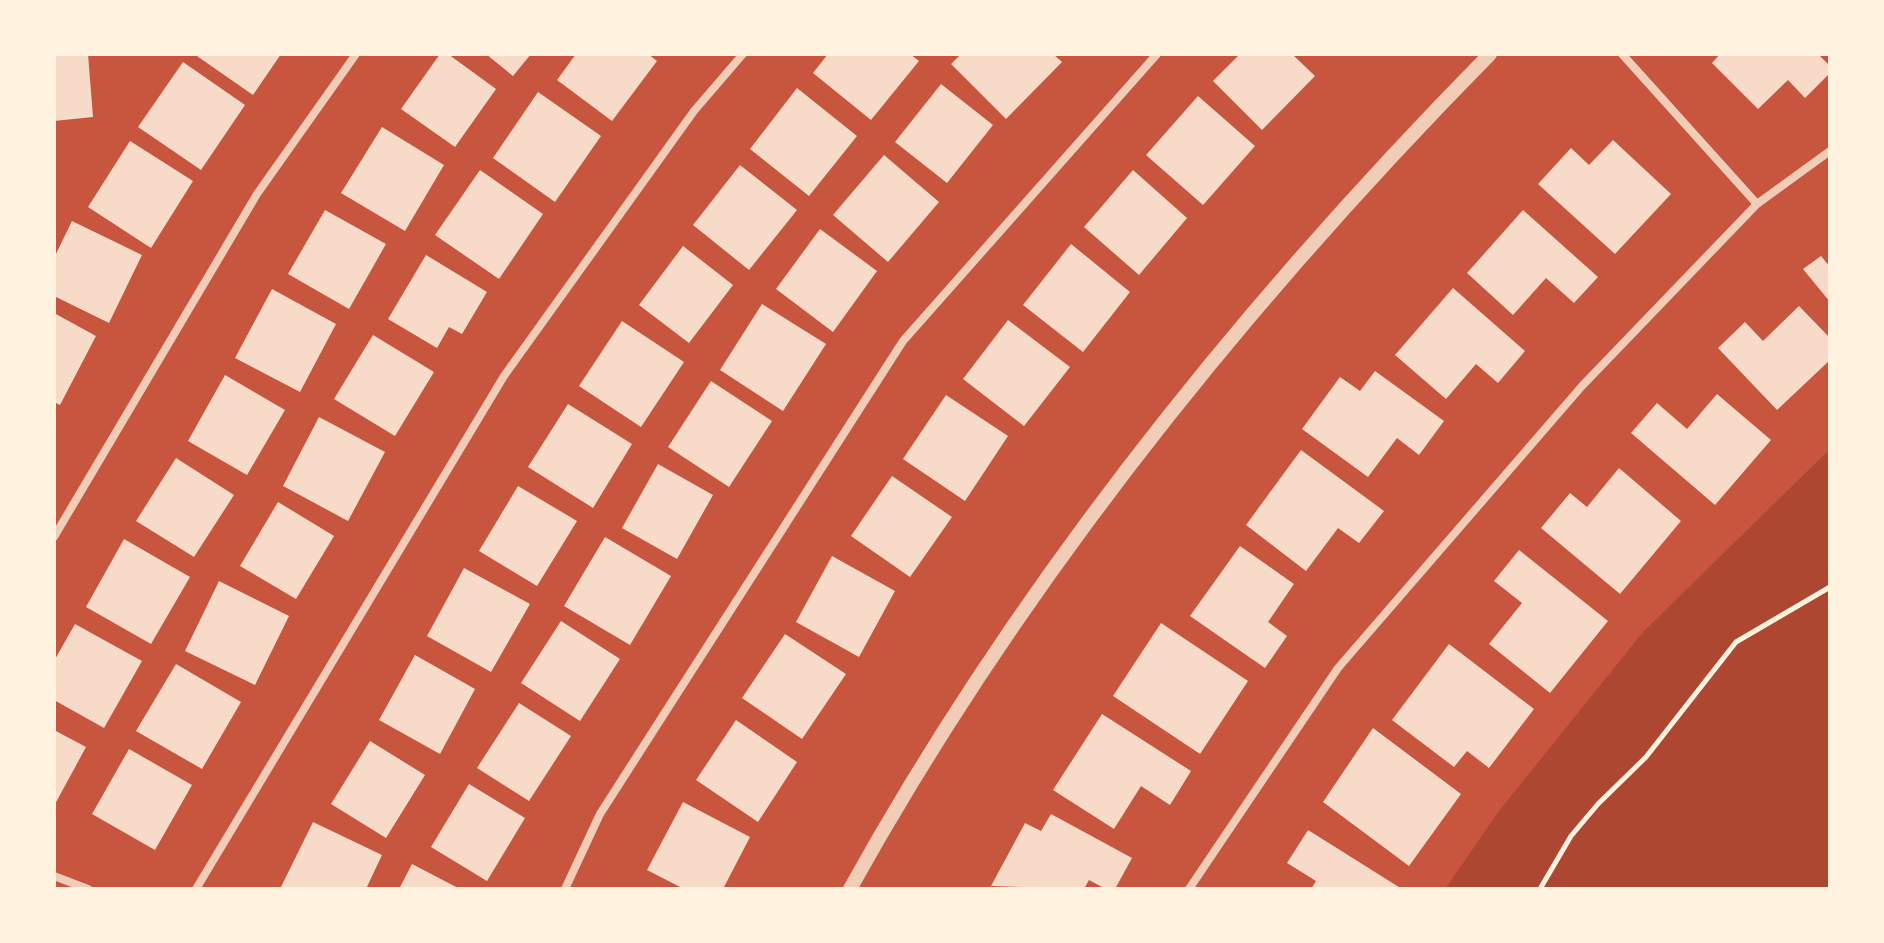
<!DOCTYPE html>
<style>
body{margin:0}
#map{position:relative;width:1884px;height:943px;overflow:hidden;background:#c8553d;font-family:Cabin,sans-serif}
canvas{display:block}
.frame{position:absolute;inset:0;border:56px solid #fff3e0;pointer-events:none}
</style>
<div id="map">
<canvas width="1884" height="943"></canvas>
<div class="frame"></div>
</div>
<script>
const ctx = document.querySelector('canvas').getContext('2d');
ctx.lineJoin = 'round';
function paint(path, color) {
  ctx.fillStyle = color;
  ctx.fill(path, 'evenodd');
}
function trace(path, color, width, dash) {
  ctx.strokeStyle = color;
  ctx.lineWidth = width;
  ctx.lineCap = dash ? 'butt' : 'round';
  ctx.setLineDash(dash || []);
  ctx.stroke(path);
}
const green = new Path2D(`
 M1830,449v440h-385l54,-78 144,-179z`);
const building = new Path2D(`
 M54,54h34l5,63 -39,4z
 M194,54h87l-28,41z
 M440,54h8l48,35 -41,58 -54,-38z
 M486,54h45l-18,22z
 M576,54h72l9,7 -45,60 -55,-41z
 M828,54h82l9,7 -48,59 -58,-47z
 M961,54h92l9,8 -56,57 -55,-55z
 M1240,54h52l23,22 -53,54 -49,-49z
 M1720,54h98l12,12v7l-25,25 -17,-18 -30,29 -46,-46z
 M183,62l62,43 -44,65 -63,-43z
 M941,84l52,41 -46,58 -52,-41z
 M797,88l60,48 -48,60 -59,-47z
 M538,92l63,44 -46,66 -62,-44z
 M1198,96l57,50 -52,59 -57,-50z
 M382,127l62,38 -39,66 -64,-38z
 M1613,140l58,54 -56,60 -77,-70 33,-36 18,17z
 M130,141l63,40 -42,67 -63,-41z
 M884,155l55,47 -51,60 -55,-47z
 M740,165l57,45 -48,60 -56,-45z
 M480,170l63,44 -44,65 -64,-44z
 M1133,170l54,48 -48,57 -55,-48z
 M325,210l61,34 -37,65 -61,-35z
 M1523,210l75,67 -24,26 -28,-25 -33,37 -46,-42z
 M72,221l70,34 -33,68 -55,-27v-38z
 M820,229l57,42 -44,61 -57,-43z
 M1071,244l59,48 -47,60 -60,-47z
 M683,246l50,39 -44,58 -50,-38z
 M426,255l61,37 -25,42 -13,-7 -12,21 -49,-29z
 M1821,256l9,11v35l-27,-33z
 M1453,288l72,63 -27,32 -22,-19 -30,35 -51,-44z
 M272,289l64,35 -36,68 -65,-34z
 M762,304l64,40 -43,67 -63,-41z
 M1799,306l31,32v22l-53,50 -59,-62 27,-26 18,19z
 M54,313l42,23 -36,69 -6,-3z
 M1008,320l62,47 -46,59 -61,-47z
 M622,321l62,41 -43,65 -62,-41z
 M373,335l61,37 -39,64 -61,-37z
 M1375,371l69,50 -25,34 -22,-17 -29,39 -66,-48 38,-52 20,14z
 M225,375l60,35 -38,65 -59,-34z
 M711,381l61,40 -43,66 -61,-40z
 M1717,394l54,46 -56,65 -84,-72 26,-30 30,26z
 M946,395l62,41 -43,65 -62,-42z
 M568,404l64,40 -39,64 -65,-41z
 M319,417l66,35 -37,69 -65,-35z
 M1301,450l83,61 -25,32 -21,-15 -32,43 -60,-46z
 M176,458l58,37 -40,62 -58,-36z
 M658,464l55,31 -36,64 -55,-31z
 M1619,468l62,53 -61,73 -79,-66 29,-35 17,14z
 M892,476l60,41 -42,60 -59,-41z
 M518,486l59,35 -40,65 -58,-35z
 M278,502l56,34 -38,63 -56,-33z
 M605,537l66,39 -41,69 -66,-39z
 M124,539l66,38 -39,67 -65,-37z
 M1240,546l54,38 -26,38 19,14 -22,32 -75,-52z
 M1519,550l89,71 -58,72 -61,-49 33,-41 -28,-22z
 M832,556l63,35 -36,66 -63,-35z
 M464,568l66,36 -39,68 -64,-36z
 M219,581l70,35 -34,69 -70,-34z
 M561,621l59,38 -40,62 -59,-38z
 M1161,623l87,58 -48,73 -87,-58z
 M75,624l67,37 -38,67 -50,-28v-39z
 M785,634l61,40 -44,65 -60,-41z
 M1449,644l85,65 -45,59 -22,-17 -13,16 -62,-47z
 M415,655l60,34 -35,65 -61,-34z
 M176,664l65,38 -39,67 -66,-38z
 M519,703l52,33 -42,65 -52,-33z
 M1102,714l89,57 -21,34 -29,-19 -27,43 -61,-39z
 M736,720l61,42 -39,60 -62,-42z
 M1373,728l88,66 -52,72 -86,-64z
 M54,730l32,17 -32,59z
 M370,741l55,34 -39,63 -55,-34z
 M129,749l63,36 -37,65 -63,-36z
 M469,784l56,34 -38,63 -56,-34z
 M683,802l67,35 -27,52h-39l-37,-19z
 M1051,814l81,44 -17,31h-9l-17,-9 -5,9 -93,-3 34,-63 16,8z
 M313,822l69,33 -16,34h-86z
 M1308,830l94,59h-91l5,-8 -29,-18z
 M412,864l48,25h-61z`);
const path = new Path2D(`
 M1540,889l31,-53 27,-32 48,-47 90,-115 94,-55`);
const minor = new Path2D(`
 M1622,54l135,150
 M54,537l203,-343 99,-140
 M54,876l34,13
 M196,889l308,-513 190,-265 49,-57
 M565,889l35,-75 303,-473 254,-287
 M1189,889l149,-221 244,-282 175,-182 73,-53`);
const tertiary = new Path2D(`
 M850,889c171,-308 393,-584 640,-835`);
paint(green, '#ae4732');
paint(building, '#f7dbc8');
trace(path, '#fff3e0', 5);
trace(minor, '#f1ccb7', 8);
trace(tertiary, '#f1ccb7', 14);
</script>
